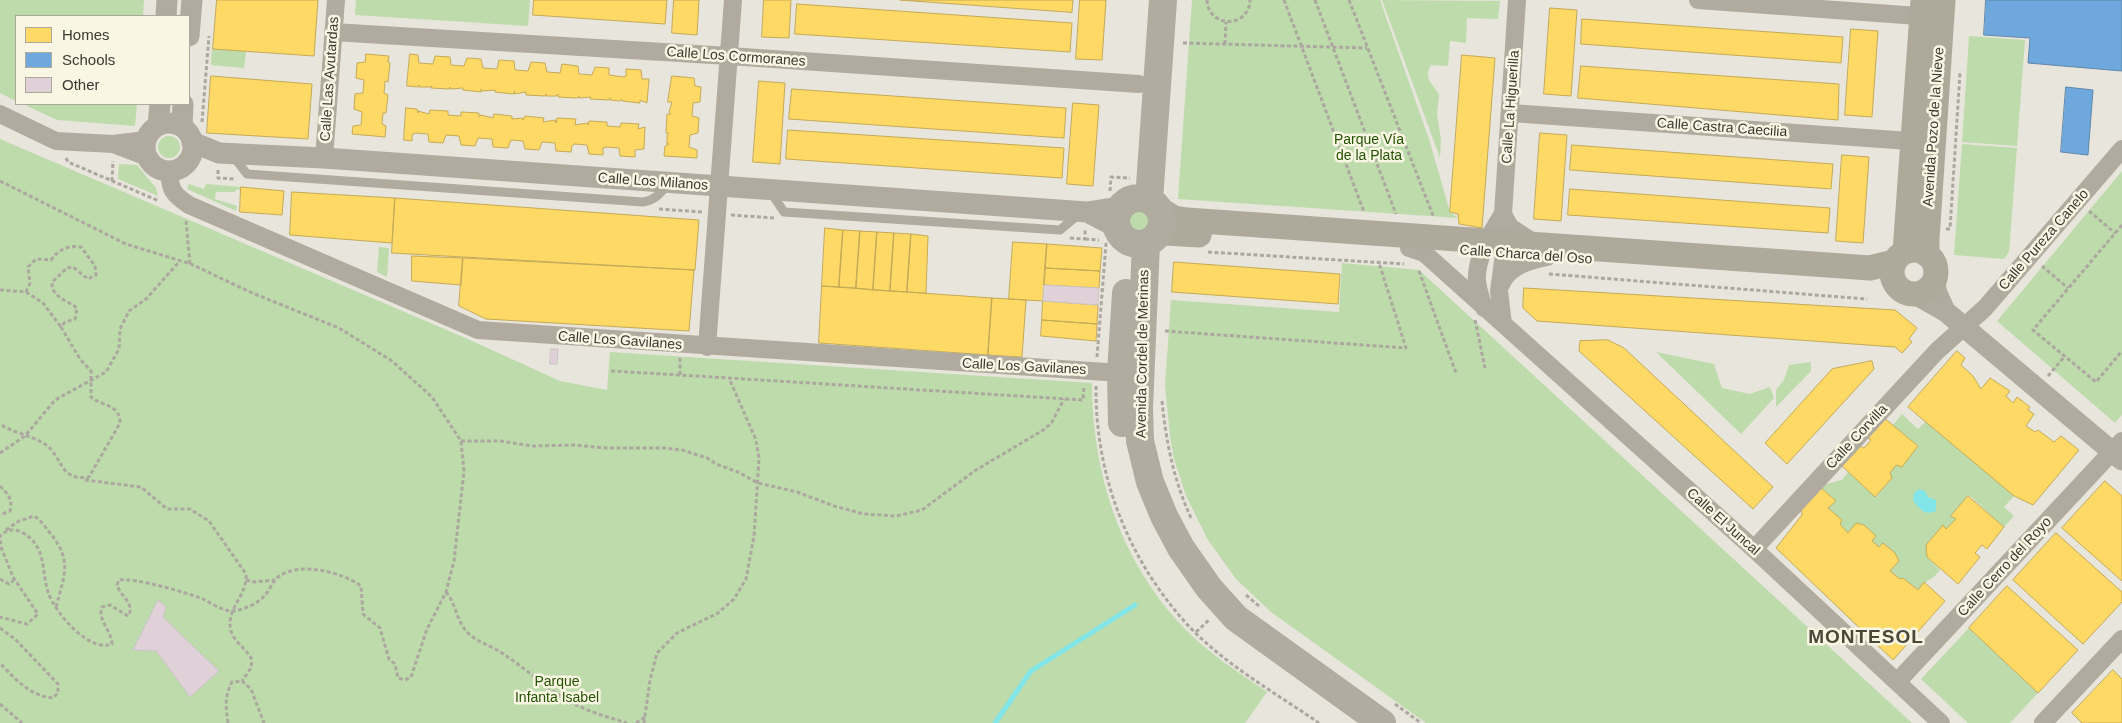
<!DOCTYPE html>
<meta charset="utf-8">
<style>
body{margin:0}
#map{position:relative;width:2122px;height:723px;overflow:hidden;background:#e8e5dc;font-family:Helvetica,sans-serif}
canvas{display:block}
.legend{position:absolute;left:15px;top:15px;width:175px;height:90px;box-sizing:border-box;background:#faf6e4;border:1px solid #adaa9d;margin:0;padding:6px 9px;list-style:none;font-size:15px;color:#3a3932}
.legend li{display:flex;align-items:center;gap:10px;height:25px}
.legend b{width:25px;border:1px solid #adaa9d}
</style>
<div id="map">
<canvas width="2122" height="723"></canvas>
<ul class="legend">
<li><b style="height:14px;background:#ffd966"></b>Homes</li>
<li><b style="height:14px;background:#6fa8dc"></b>Schools</li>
<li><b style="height:14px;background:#e0d1d9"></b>Other</li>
</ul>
</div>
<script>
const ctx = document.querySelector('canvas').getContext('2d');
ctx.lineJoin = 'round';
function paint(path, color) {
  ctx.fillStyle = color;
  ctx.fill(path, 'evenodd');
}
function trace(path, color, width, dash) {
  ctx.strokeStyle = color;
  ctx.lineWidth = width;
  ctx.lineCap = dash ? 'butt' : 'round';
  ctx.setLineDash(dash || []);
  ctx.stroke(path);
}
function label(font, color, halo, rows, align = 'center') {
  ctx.font = font + ' Helvetica,sans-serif';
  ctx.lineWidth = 5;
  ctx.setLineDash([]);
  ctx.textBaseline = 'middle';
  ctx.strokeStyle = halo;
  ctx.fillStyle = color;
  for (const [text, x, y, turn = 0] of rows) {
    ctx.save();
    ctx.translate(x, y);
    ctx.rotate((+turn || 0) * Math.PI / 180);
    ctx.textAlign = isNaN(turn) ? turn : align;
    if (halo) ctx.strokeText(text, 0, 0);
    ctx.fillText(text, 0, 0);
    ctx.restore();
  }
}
const green = new Path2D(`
 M0,0h144l-1,16h-127v85l-16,-8z
 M356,0h174l-2,26 -173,-11z
 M1192,0h188l49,139 21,73 8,6 -280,-19z
 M1382,0l118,1 -2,18 -31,-1 -1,25 -16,-2 -2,25 -17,-1c-8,12 1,19 8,29l-2,21 4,24 -1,19z
 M1969,36l56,4 -8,106 -55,-4z
 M212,49l34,2 -2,17 -33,-3z
 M23,104h114l-2,22 -78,-6z
 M158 147a11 11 0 1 1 22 0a11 11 0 1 1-22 0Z
 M0,139l470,201 90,41 47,9 3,-38 482,31c0,89 28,178 91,244 24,25 55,45 84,65l-22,31h-1245z
 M1962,144l55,4 -8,104 -5,7 -50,-4z
 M119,164l18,1 19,23 2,8 -40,-17z
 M2122,171v244l-7,8 -118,-102z
 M189,184l15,5 2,-5 35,3v4l-3,-2 -4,3h-18l-1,7 22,7 -1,5 -49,-22z
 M1128 222a11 11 0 1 1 22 0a11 11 0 1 1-22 0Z
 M379,247l10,1 -2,29 -10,-5z
 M1342,263l77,7 493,453h-486l-155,-111 -35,-33 -28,-39 -22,-44 -12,-37 -4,-23 -5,-51 6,-85 168,12z
 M1656,352l58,12 8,24 28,6 20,-7 4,11 -33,36z
 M1811,362v9l-35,36v-17l8,-10 5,-15z
 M1902,414l16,15 8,-8 88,75 -10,11 10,9 -10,11 -35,-32 -18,20 5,4 -10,10 -3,-3 -17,19 1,12 13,13c-6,9 -16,11 -22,20l-15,-12 -3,1 -10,-8 8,-9 -3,-9 -11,-9 -5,3 -7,-6 4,-5 -12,-11 -8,-2 -8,10 -8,-9 2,-4 -14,-12 8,-7 -17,-15 23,-6 6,-8 28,25 15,-19 -1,-5 6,-8 6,1 16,-20 -25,-21z
 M1969,628l69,65 -28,30h-42l-47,-44z`);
const water = new Path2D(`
 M1919,489l6,2 3,6 8,3v11c-11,5 -17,-2 -23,-11l1,-7z`);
const homes = new Path2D(`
 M217,0h101l-4,56 -101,-7z
 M534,0h133l-2,24 -132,-9z
 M674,0h25l-2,35 -25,-2z
 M764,0h27l-2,38 -27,-1z
 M900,0h173l-1,12z
 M1080,0h26l-4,60 -26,-1z
 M797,4l275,19 -2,29 -275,-18z
 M1550,8l27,2 -6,86 -27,-2z
 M1582,19l261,18 -2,26 -260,-19z
 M1851,29l27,2 -6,86 -27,-2z
 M366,54l23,2 -1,6 -1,-1 3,2 -2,19 -3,-1 -1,12 4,2 -2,18h-3l-1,11 4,2 -1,11 -33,-3 1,-8 8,-1 1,-13 -8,-3 1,-15 8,-1 1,-13 -8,-2 1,-15 8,-1z
 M410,54l8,1 1,8 14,1 2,-8 15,1 1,8 13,1 3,-8 14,1 2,9 14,1 2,-9 15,1 1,9 13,1 3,-9 14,1 2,9 13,1 2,-9 16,2 1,8 13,1 3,-8 14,1v7l15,2 2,-1v-7l15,1 1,9h7l-2,24 -7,-3v3l-18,-2v-2l-2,2 -10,-1v-2l-1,2 -19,-1 1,-2 -12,1v-2l-2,2 -19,-1v-3l-2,2h-10v-2l-1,2 -19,-1v-3l-12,2 1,-3 -2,3 -18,-2v-2l-13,1 -1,-2v3l-18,-2v-2l-13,1v-2l-1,2 -18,-1 1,-2 -2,1h-11v-2l-1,2 -11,-1z
 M1462,55l33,3 -13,170 -23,-4 -1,-10 -8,-2z
 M1581,66l258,18 -1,36 -260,-22z
 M211,76l101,8 -4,55 -101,-6z
 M672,76l22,2 1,8 6,1 -1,15 -7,1 -1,13 7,2 -1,15 -8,2 -1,12 8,3v8l-33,-2 1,-10 4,-2h-2v-9l2,-2h-3l1,-19h4l-2,-2 3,-10h-4z
 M759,81l26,2 -5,81 -27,-2z
 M792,89l274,19 -2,30 -275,-19z
 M1073,103l26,2 -6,81 -26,-2z
 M406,108l11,1 1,4v-2l11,3 1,-4 18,1v4l13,1v-4l18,1v4l2,-2 12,3 1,-4 18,2v3l11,-1v2l2,-4 19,2 -1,4 12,-2 1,3 1,-5 19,1 -1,6 12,-2 1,2 1,-4 18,1v4l13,1 1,-4 18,1 -1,5 7,-2 -1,22 -9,1v7l-15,-1 -1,-8 -13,-1 -3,1v7l-14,-1 -2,-9 -13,-1 -2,2 -1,6 -15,-1 -1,-8 -13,-1 -3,8 -14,-1 -2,-8 -12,-1 -3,8 -15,-1 -1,-8 -14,-1 -3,8 -14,-1 -2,-9 -13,-1 -3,8 -14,-1 -1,-8 -13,-1 -3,2v6l-8,-1z
 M788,130l276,18 -2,30 -276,-19z
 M1540,133l27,2 -6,86 -27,-2z
 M1572,145l261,19 -2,25 -261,-19z
 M1842,155l27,2 -6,86 -27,-2z
 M241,187l43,4 -2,24 -42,-3z
 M1570,189l260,19 -2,25 -260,-18z
 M292,192l103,6 -3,45 -102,-8z
 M395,198l304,22 -4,50 -303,-17z
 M825,228l18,2 -4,57 -17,-1z
 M843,230l17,1 -4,57 -17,-1z
 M860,231l17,1 -4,58 -17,-2z
 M877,232l17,1 -4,58 -17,-1z
 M894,233l17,1 -4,58 -17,-1z
 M911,234l17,2 -2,57 -19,-1z
 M1013,242l34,2 -4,57 -34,-2z
 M1047,244l55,4 -2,23 -55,-3z
 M412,256l51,2 -2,27 -49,-4z
 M463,258l231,12 -5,61 -203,-12 -27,-13z
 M1174,262l166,12 -2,30 -166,-12z
 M1045,268l55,3 -1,17 -55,-3z
 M822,286l170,12 -4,57 -169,-12z
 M1524,288l371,22 22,18 -8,11 3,3 -10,11 -7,-6 -358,-26 -14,-13z
 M992,298l34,2 -4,57 -34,-2z
 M1043,301l55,4 -1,19 -55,-4z
 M1042,320l55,4 -1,17 -55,-5z
 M1608,340l16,8 149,139 -20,22 -174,-158 1,-10z
 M1957,351l8,7 -4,7 12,11 8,13 9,-11 20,13 -4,5 7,7 4,-6 13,10 -2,3 6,4 -8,12 9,6 3,-2 16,12 7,-6 18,14 -46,55 -19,-9 -106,-89z
 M1872,361l2,8 -87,95 -22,-21 67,-74z
 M1883,417l35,29 -16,21 -6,-2 -6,8 2,5 -17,19 -35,-33 18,-19 6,3 7,-8 -6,-4z
 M2105,481l17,15v85l-60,-53z
 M1819,486l17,15 -8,7 14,12 -2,4 8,9 8,-10 8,2 12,11 -4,5 7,6 4,-4 12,10 4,8 -9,10 10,8 3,-1 15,12 6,-8 21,19 -52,59 -117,-112 26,-33 -1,-9z
 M1968,496l36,31 -17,22 -5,-4 -7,8 5,4 -22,27 -31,-27 -1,-12 17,-20 3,4 10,-10 -5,-3z
 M2056,533l66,59v10l-39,42 -70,-64z
 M2007,586l71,64 -40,43 -69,-65z
 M2113,670l9,9v44h-40l-10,-10z`);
const schools = new Path2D(`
 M1986,0h136v71l-94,-8 2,-25 -46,-3z
 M2066,87l27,3 -5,65 -27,-3z`);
const stream = new Path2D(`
 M995,723l36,-52 104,-66`);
const building = new Path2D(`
 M1044,285l55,3 -1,17 -55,-4z
 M551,349h7l-1,15h-7z
 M158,600l8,7 -3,10 56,54 -29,26 -34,-46 -23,-1z`);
const path = new Path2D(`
 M1207,0c1,28 42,29 43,0
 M1284,0l80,212
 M1315,0l81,214
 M1349,0l85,218
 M1183,43l184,5
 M1225,44l1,-22
 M202,122l7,-86
 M66,158l2,4 91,39
 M218,170v8l18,1
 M0,181l126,63 65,20 59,28 89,36 53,33 40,36 29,44 3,30 -10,90 -8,31 -19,37 -16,48 -6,3 -7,-2 -3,-14 -6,-5 -9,-31 -17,-14 -2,-28c-19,-14 -62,-25 -83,-9 -6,5 -8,13 -13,18 -6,8 -20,14 -30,16 -12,1 -22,-7 -32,-12 -15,-6 -70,-22 -84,-19l-2,5c3,11 19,19 11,31l-18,-11 -8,2c-5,13 10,24 10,37 -23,9 -57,-31 -64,-52 -7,-23 -1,-47 -27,-60 -8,-4 -15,-2 -21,4l1,11 12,30 25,37 -11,10 -27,-7
 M112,181l1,-20
 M1110,191l1,-14 19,1
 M659,209l43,3
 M2089,211l26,22
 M731,215l44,3
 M186,221l4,43
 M2122,225l-89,105 63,52 26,-31
 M1946,229h4l10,-156
 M1070,238l15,1v-9
 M1085,239l14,1
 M1208,252l196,12
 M2042,266l26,22
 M1419,271l37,102
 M1549,274l318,25
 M0,290l26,2 4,-9 -2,-16 8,-8 15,1c8,-11 18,-15 30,-13l14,19 1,9 -8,4 -15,-12 -6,1 -15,14c-1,15 15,18 25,26l-2,11 -10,3 -4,5 19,32 11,12v26c12,10 29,7 29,26l-31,54c-31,5 -26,-23 -46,-34 -13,-8 -30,-10 -43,-19
 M26,292l17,11 18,24
 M1475,320l10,48
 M1165,331l241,17 -27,-85
 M1097,357l9,-113 -1,-2
 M680,358v17l403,25 1,-13
 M611,371l69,4
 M2048,376l17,-20
 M1096,386c-1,88 31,171 89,236 37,41 89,70 134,101
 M1162,401c4,41 12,81 30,119
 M461,441h39l33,5 41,-1 32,3h58l18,2 25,8 9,6 22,8 20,11 39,9 37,14 30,8 32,2 26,-6 54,-40 69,-41 7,-7 12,-23
 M0,453l25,-17 30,-36 51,-28 13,-23 1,-20 9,-18 17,-12 33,-37
 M85,480l56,7 26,22h23l19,12 37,53c2,21 -21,35 -15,57 3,11 16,18 21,29l-1,8 -9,13
 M0,486c8,8 13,13 10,25l-10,4
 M6,530l13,-9 15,-5c7,4 11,11 16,17 24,29 13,44 6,75
 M0,579l9,5 4,-3v-3
 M246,580l8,2 21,-2
 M446,592c11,13 10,30 23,42 10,9 23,12 33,19 23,15 42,33 65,47 19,11 40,17 60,23
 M1246,595l13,11
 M0,628l15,11 43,45v9l-5,5c-23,-2 -38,-19 -53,-35
 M1196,632l14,-13
 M0,704l22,19
 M1395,704l26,19
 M228,723c-2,-16 -4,-26 4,-41l10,-1 9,8 13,34
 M636,723l9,-6
 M644,723l6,-43 7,-27 20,-20 41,-20 16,-14 12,-20 8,-43 5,-77 -3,-19 -27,-62`);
const service = new Path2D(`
 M233,156l14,18 396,28c12,-2 17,-8 25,-18
 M770,191l14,21 276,18 19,-16`);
const minor = new Path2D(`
 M1517,0l-14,214 7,13 23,15
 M1698,0l234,17
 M333,32l396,24 410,28
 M1511,113l413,29
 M0,114l56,27 57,3 33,-4
 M116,145l32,12
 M324,158l12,-158
 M170,171c-1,19 4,24 19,34l289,125 643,43
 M1409,248l15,5 8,7 322,289 187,174
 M1501,285c7,-19 27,-24 46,-28
 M1484,308c-3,-9 -6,-18 -7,-27 -2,-22 15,-50 26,-67
 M1503,324l-4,-33 8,-58
 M707,347l26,-347
 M1754,549l183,-198 48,-43 137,-159
 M1897,682l225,-241
 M2043,723l79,-84`);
const tertiary = new Path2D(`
 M166,16l1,-16
 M189,36l3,-36
 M145 147a24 24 0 1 1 48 0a24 24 0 1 1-48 0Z
 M158,126l2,-22
 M182,127l1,-23
 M192,142l27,11 105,5 763,54 32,-5
 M1087,212l29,15
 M1934,280l3,13 8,18
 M1915,294l30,17 177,149`);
const secondary = new Path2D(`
 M1159,209l15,9 13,2 683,48 24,-6
 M1157,235l9,-2 33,2
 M1892 272a22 22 0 1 1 44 0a22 22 0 1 1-44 0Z
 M1905,252l18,-252
 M1927,255v-16l16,-239`);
const primary = new Path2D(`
 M1116 221a23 23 0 1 1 46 0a23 23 0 1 1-46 0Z
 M1149,200l14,-200
 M1146,243l-7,165 1,33 10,41 14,34 17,32 28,40 27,30 146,105
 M1122,423l-1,-50 5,-80`);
const streetNames = [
 ["Calle Los Cormoranes",736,57,4],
 ["Calle Las Avutardas",330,79,-86],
 ["Calle La Higuerilla",1511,107,-86],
 ["Avenida Pozo de la Nieve",1934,127,-86],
 ["Calle Castra Caecilia",1722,128,4],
 ["Calle Los Milanos",653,182,4],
 ["Calle Pureza Canelo",2044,240,-49],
 ["Calle Charca del Oso",1526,255,4],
 ["Calle Los Gavilanes",620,341,4],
 ["Avenida Cordel de Merinas",1143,354,-89],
 ["Calle Los Gavilanes",1024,367,3],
 ["Calle Corvilla",1857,437,-47],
 ["Calle El Juncal",1723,522,42],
 ["Calle Cerro del Royo",2005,567,-47]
];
const parkNames = [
 ["Parque Vía",1369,140],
 ["de la Plata",1369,156],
 ["Parque",557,682],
 ["Infanta Isabel",557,698]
];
const districtNames = [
 ["MONTESOL",1866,638]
];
paint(green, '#bedbac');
paint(water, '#82e5e8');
paint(homes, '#ffd966');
trace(homes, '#c4a956', 1);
paint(schools, '#6fa8dc');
trace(schools, '#5f87a9', 1);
trace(stream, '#82e5e8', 5);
paint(building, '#e0d1d9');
trace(building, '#c9c6c4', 1);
trace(path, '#aca89f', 3, [4, 2.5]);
trace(service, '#b0aa9f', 9);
trace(minor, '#b0aa9f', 18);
trace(tertiary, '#b0aa9f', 21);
trace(secondary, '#aea99b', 25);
trace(primary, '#b1aca0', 28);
label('14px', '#3a3932', '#faf6e4', streetNames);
label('14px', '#225300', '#faf6e4', parkNames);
ctx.letterSpacing = '1px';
label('bold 19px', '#4a4738', '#faf6e4', districtNames);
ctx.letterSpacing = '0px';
</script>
